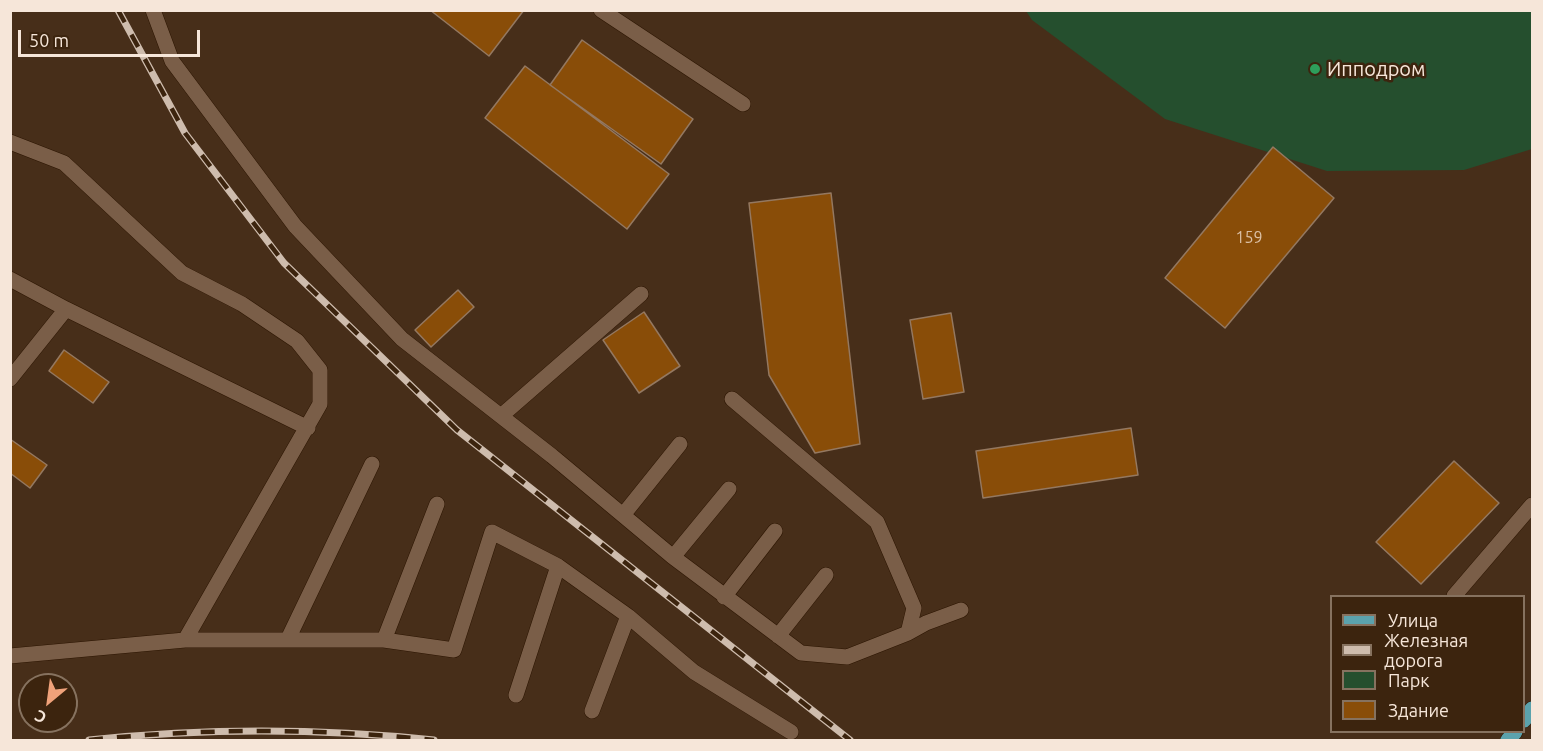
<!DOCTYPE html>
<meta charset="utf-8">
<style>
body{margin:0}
#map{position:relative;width:1543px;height:751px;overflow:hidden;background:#472e19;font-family:Ubuntu,sans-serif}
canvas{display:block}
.frame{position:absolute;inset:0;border:12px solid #f6e6d9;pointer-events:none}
.legend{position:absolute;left:1330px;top:595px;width:195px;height:138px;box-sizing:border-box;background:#3c240e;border:2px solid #86725f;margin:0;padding:8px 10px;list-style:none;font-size:18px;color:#f6e6d9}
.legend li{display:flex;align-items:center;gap:12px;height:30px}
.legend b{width:30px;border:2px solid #86725f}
.north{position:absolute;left:18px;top:673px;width:60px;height:60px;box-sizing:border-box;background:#3c240e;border:2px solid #86725f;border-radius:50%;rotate:209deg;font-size:16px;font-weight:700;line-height:24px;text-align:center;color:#f6e6d9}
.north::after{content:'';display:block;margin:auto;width:21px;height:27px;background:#f0a27a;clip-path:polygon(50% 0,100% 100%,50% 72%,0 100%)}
.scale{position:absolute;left:18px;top:30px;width:182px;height:27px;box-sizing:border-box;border:3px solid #f6e6d9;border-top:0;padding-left:8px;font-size:18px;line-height:21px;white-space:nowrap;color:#f6e6d9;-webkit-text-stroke:4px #3c240e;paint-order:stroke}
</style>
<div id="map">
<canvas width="1543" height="751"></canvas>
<div class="frame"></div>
<ul class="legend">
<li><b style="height:8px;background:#5ba2ac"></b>Улица</li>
<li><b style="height:8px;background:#cebcad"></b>Железная дорога</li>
<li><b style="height:16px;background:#254f2e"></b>Парк</li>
<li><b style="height:16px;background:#894d08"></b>Здание</li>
</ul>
<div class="north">С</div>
<div class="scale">50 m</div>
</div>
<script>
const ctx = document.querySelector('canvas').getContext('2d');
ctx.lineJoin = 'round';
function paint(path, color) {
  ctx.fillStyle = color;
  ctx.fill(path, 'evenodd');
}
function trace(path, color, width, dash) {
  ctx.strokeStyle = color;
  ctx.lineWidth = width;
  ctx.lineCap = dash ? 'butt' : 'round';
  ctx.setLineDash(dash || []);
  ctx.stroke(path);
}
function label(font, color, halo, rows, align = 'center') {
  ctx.font = font + ' Ubuntu,sans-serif';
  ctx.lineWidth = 5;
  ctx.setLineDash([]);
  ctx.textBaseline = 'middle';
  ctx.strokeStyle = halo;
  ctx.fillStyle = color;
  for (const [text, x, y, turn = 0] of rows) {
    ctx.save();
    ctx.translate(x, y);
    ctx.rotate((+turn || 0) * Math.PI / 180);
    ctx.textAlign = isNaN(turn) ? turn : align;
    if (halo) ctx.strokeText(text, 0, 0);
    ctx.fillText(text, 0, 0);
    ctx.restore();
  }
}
const green = new Path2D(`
 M1026,11h506v138l-68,21 -137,1 -162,-52 -133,-99z`);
const building = new Path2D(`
 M430,10h94l-35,46z
 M582,40l111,79 -32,45 -111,-79z
 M525,66l144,108 -42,55 -142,-111z
 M1273,147l61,51 -109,130 -60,-50z
 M831,193l29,251 -45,9 -46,-78 -20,-172z
 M458,290l16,17 -43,40 -16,-17z
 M644,312l36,54 -41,27 -36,-53z
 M951,313l13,79 -41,7 -13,-79z
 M64,350l45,32 -16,21 -44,-32z
 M1131,428l7,47 -155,23 -7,-47z
 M10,439l37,26 -17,23 -20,-15z
 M1454,461l45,42 -78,81 -45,-42z`);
const minor = new Path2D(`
 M153,10l19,51 123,165 107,113 150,117 121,101 128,96 46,4 61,-24 6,-25 -37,-86 -145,-123
 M601,10l142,94
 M10,142l54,21 118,110 60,31 55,37 23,29v34l-135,236
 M10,279l56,30 -56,70
 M66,309l242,119
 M501,416l140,-122
 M623,515l57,-71
 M673,557l56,-68
 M1454,596l78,-91
 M724,597l51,-66
 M908,633l18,-10 35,-13
 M778,636l48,-61
 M288,639l84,-175
 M384,640l53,-136
 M10,656l175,-16h199l70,10 38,-118 66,34 70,50 66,56 97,60
 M516,695l42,-129
 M592,711l36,-95`);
const major = new Path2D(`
 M1524,720l8,-11
 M1508,740l7,-8`);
const rail = new Path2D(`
 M118,10l67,123 99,130 173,167 393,310
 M89,740c115,-12 230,-12 345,0`);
const markers = [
 [1315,69,6,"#2e9e5b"]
];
const numberNames = [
 ["159",1249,238]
];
const poiNames = [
 ["Ипподром",1327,69]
];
paint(green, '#254f2e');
paint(building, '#894d08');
trace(building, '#947860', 1.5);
trace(minor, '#2c1502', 16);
trace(major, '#2c1502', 16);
trace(minor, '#7a5e48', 15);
trace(major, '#5ba2ac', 15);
trace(rail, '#cebcad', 7);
trace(rail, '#3c240e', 4.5, [14]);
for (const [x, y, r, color] of markers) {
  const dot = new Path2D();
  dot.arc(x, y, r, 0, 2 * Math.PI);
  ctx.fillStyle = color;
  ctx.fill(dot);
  trace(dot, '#3c240e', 2);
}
label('16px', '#dbc0a5', null, numberNames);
label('20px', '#f6e6d9', '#3c240e', poiNames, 'left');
</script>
